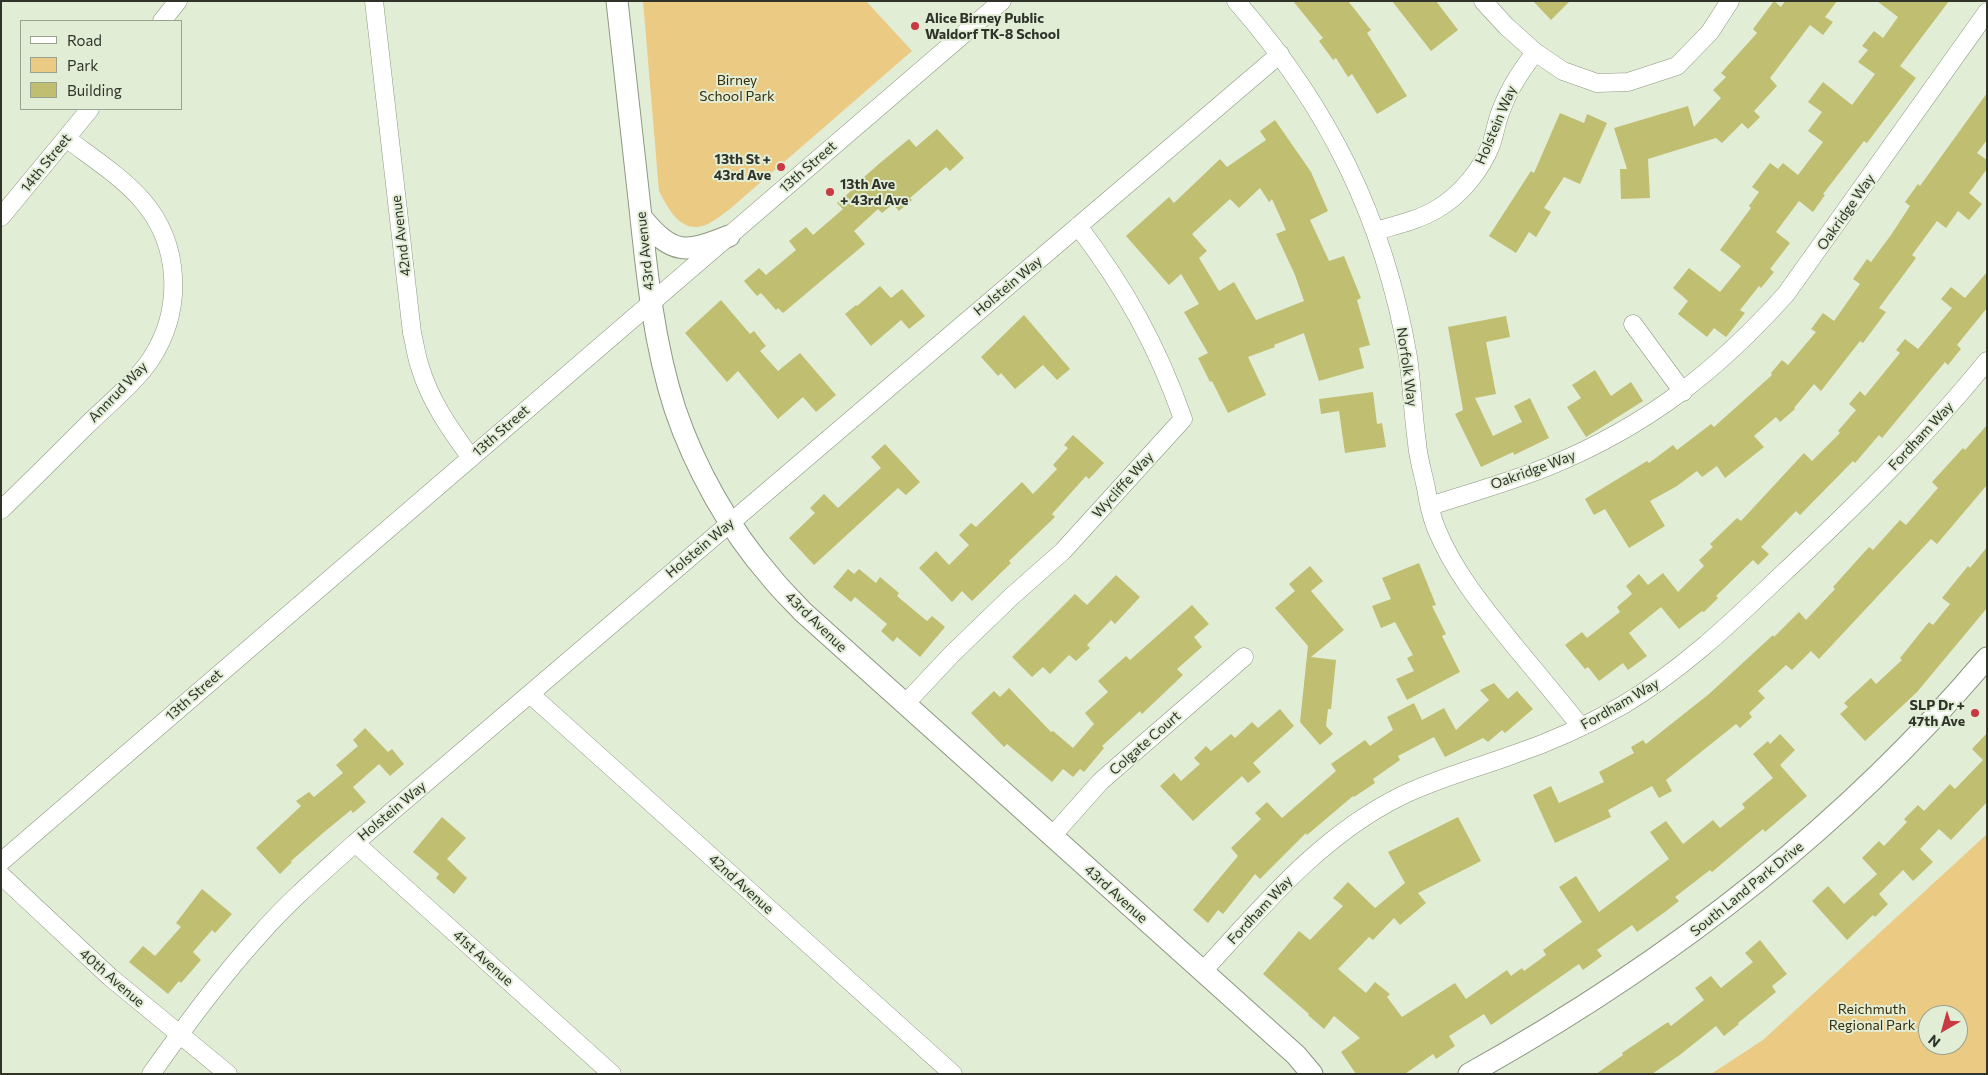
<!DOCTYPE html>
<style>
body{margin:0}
#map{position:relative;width:1988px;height:1075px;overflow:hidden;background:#e2edd6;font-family:Commissioner,sans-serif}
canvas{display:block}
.frame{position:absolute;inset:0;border:2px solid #2f332a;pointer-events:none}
.legend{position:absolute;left:20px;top:20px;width:162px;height:90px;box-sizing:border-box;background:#e2edd6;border:1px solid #9aa391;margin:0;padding:6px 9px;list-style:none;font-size:15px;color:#2f332a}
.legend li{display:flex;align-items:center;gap:10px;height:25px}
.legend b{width:25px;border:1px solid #9aa391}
.north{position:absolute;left:1918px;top:1005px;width:50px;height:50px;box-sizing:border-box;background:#e2edd6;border:1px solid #9aa391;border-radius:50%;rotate:218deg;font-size:14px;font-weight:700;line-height:20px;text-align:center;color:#2f332a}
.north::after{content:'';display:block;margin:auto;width:18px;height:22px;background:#c93941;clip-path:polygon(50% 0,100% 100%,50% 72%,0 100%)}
</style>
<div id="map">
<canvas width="1988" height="1075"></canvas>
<div class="frame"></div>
<ul class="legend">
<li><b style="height:6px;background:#fff"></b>Road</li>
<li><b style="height:14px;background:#ebca83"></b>Park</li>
<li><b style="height:14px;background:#c0be71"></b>Building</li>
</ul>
<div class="north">N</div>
</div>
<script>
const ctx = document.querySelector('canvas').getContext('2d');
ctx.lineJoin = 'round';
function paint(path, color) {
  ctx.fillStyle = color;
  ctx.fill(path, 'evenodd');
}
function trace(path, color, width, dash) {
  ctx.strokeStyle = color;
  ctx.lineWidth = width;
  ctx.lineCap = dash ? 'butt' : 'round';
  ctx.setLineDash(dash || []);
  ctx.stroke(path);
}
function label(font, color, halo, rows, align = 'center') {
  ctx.font = font + ' Commissioner,sans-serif';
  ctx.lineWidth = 4;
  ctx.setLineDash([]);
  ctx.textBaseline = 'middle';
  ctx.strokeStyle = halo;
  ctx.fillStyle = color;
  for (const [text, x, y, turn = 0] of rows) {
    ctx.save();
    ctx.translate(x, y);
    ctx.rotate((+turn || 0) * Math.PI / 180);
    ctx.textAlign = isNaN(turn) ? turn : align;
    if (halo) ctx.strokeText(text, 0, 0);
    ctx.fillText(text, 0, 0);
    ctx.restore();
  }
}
const green = new Path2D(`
 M643,1h223l46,50 -181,157c-7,5 -15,12 -23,16 -26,12 -39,-14 -49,-33z
 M1987,834v240h-276l52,-34zM1928,1015h30v30h-30z`);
const building = new Path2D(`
 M1293,1h55l23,29 -4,3 40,63 -30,18 -25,-40 -4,3 -12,-19 -3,2 -14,-19 4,-3z
 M1392,1h44l22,29 -27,21z
 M1533,1h37l-19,19z
 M1774,1l7,6 4,-6h52l-12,16 8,5 -10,13 -13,-10 -40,53 7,8 -23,25 6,6 -12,12 -6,-6 -20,20 -6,-5 -68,21 2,39 -29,1 -1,-30h7l-13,-41 74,-22 6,21 27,-29 -8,-8 13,-13 -5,-4 36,-40 -4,-4z
 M1877,1h72l-49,65 16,12 -49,65 -3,-2 -41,53 2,1 -12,17 -14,-11 -23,31 14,11 -20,26 4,3 -13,16 -2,-2 -19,24 5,3 -19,24 -12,-9 -7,9 -29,-23 10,-13 -15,-13 16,-20 31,24 21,-26 -21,-16 31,-42 -2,-2 10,-14 -7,-5 18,-24 8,6 5,-6 15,12 25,-33 -15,-11 14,-19 -14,-10 15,-20 29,23 23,-31 -17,-12 10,-12 -6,-4 12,-15 9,7 15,-21z
 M1987,93v47l-10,13 10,7v9l-18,24 13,11 -13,16 -11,-9 -12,17 -9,-7 -25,34 4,3 -37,50 7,4 -23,31 -3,-2 -39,50 -7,-7 -20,24 1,1 -15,13 -4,-5 -22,19 10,11 -39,31 -8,-12 -15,11 -5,-6 -20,15 -27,15 15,25 -36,22 -24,-39 -11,6 -9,-16 62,-38 2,2 24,-18 4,5 34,-26 3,3 58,-52 -1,-2 11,-13 6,5 28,-33 -5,-3 12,-16 11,8 26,-37 -7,-5 14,-20 4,3 20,-27 19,-29 -5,-4 13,-18 2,2z
 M1560,113l24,10 3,-9 20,9 -27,61 -16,-7 -20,31 7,4 -15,25 -7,-5 -13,21 -27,-17 42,-65 3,2z
 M1275,120l36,52 17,39 -18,9 19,41 15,-5 17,42 -4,2 13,45 -11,3 5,20 -45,13 -15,-48 -30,12 1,2 -27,10 18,38 -38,18 -16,-32 -2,1 -12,-24 10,-5 -24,-41 15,-8 -18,-30 -12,11 -43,-49 43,-39 5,6 46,-44 7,8 39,-27 -6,-9zM1260,188l9,14 3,-3 14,31 -10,4 19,41 9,26 -48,19 -22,-38 -15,9 -20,-33 8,-7 -15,-17 38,-35 9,9z
 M937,129l27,29 -14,13 -4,-4 -36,31 2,2 -13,11 -6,-7 -11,9 -4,-4 -24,22 11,13 -82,69 -5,-5 -2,2 -15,-17 -4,3 -13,-15 15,-13 7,7 30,-25 -7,-9 17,-14 7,8 30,-26 -6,-6 28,-24 -2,-1 17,-15 29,-24 7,8z
 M1987,272v36l-30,37 4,4 -13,16 -3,-3 -63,76 -3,-3 -24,28 -2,-2 -53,54 -4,-4 -35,36 8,7 -11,11 -5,-5 -37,36 2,2 -14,14 -2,-1 -23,18 -18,-22 -32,26 18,23 -19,14 -5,-7 -24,18 -11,-14 -3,2 -20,-24 17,-13 5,6 33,-26 -3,-5 15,-13 -6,-8 13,-12 9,11 15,-12 15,19 26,-26 -5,-6 14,-13 -3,-3 27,-26 4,3 63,-68 8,8 28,-28 -2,-2 18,-21 -7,-6 11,-13 5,5 35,-43 -4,-3 9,-11 13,10 34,-41 -11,-9 10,-12 14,11z
 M880,286l11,12 11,-9 23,27 -16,13 -8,-9 -30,26 -26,-32 11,-9 1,1z
 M721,300l29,34 4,-3 12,15 -6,5 18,20 22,-18 36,42 -20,17 -13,-15 -25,22 -40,-48 -11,11 -42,-49z
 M1024,315l46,54 -13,11 -14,-15 -28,24 -14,-16 -3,3 -17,-19z
 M1506,316l4,21 -24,5 10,52 -21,4 18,38 29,-14 -8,-16 16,-8 19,40 -35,17 -1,-3 -32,15 -26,-53 8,-4 -15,-83z
 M1595,370l16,26 20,-14 12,19 -57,36 -19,-30 14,-9 -9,-13z
 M1373,392l4,32 5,-1 4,24 -41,6 -6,-42 -18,3 -2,-15z
 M1987,425v60l-50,59 -6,-5 -112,120 -8,-8 -19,19 -6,-5 -28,26 7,7 -16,15 3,4 -12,11 -4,-4 -70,56 6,11 -13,7 -7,-12 -44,24 3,7 -56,26 -22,-48 18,-9 8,17 45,-21 -5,-10 35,-19 -3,-6 12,-7 3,4 63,-50 64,-59 1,2 25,-25 7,8 29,-31 -2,-2 36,-40 4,3 27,-30 6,5 32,-37 -6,-6 31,-34 2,2z
 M1073,435l31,28 -15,16 -3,-3 -34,38 3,3 -46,44 2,2 -39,38 -10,-10 -10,11 -33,-34 17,-17 13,14 20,-20 -10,-10 12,-12 5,4 46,-45 11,12 24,-25 -4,-4 15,-17 -4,-3z
 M885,444l35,38 -14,13 -8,-7 -84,77 -25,-27 26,-25 -5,-5 14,-14 14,14 43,-40 -10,-11z
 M1987,547v61l-70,84 -52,49 -25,-27 8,-7 -4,-4 27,-25 5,6 26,-24 -2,-2 29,-36 4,3 17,-21 -8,-6 26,-32 2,2z
 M1419,563l17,42 -4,1 14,28 -4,2 18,36 -53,28 -11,-21 18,-8 -7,-13 6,-3 -18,-33 -14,6 -9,-22 19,-7 -9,-21z
 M1310,566l13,15 -12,10 33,39 -33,27 25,3 -5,49h-3l-2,17 7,8 -13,11 -20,-23 8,-76 -33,-38 20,-17 -6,-7z
 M848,569l6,5 5,-5 17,14 4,-6 19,16 -2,3 30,25 5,-5 13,11 -25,30 -23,-20 -4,5 -12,-11 6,-7 -32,-27 -4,5 -18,-15z
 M1116,575l24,22 -25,27 -4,-4 -24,25 3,3 -14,13 -7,-6 -19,19 -7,-7 -11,10 -20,-20 63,-63 12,11z
 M1192,605l17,19 -15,13 8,10 -25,22 6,6 -41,39 -2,-3 -38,35 2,2 -20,24 -4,-3 -7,8 -10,-8 -11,13 -45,-38 -3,3 -33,-34 23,-22 6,6 9,-9 42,44 2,-1 20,17 21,-24 -9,-11 23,-21 -10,-11 28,-25 4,4z
 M1494,683l14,16 9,-8 16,18 -28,24 -3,-3 -14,12 -5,-4 -38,19 -11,-20 -36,19 2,4 -27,19 2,4 -21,14 -1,-1 -46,39 -1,-2 -46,46 -5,-5 -32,40 -5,-4 -10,13 -15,-13 45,-54 -7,-8 30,-29 -6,-6 12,-11 15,16 54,-47 -5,-7 34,-24 5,6 23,-16 -6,-13 27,-14 8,17 22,-12 12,22 33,-30 -9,-10z
 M1280,709l14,17 -41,37 8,9 -13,11 -6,-7 -49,45 -33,-35 14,-13 7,8 19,-17 -6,-6 12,-12 5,5 20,-17 4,4 17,-16 6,6z
 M365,728l23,24 4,-3 12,15 -14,12 -11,-12 -26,23 13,15 -13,11 -2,-3 -28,23 -32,28 1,1 -12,12 -24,-26 45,-42 -5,-5 13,-9 5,5 29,-24 -7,-8 22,-19 -5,-6z
 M1987,733v69l-36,38 -12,-11 -19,20 13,13 -20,19 -10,-11 -24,24 9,10 -13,13 -2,-2 -26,25 -35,-39 16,-15 16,18 33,-30 -15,-16 17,-17 5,5 23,-24 -3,-3 14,-14 6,6 26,-27 5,5 28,-29 -11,-11z
 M1780,734l15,16 -15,15 27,31 -42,36 -2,-3 -51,43 -2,-2 -35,27 4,4 -14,11 -28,20 -5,-7 -35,25 5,6 -19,14 -4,-6 -88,61 -7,-11 -35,22 6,10 -19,13 -3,-5 -28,20h-49l-15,-22 19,-14 -26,-22 -10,13 -16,-14 1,-1 -46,-40 36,-43 11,9 33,-34 -10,-8 15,-16 27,26 30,-25 -17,-31 70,-35 23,44 -63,32 8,10 -26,22 -6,-7 -21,22 -4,-3 -31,32 28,24 9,-11 15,12 -3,3 15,20 53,-34 11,16 41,-29 4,6 11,-8 2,3 22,-16 -3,-5 39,-28 -23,-35 17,-11 23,36 70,-53 -19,-27 16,-11 17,23 30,-24 7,8 25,-20 -3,-4 31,-26 -20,-24 15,-13 2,3z
 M442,817l24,21 -19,21 20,19 -13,16 -18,-16 3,-4 -26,-22z
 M202,889l30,25 -17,19 -3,-3 -19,22 8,8 -20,23 -2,-2 -11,13 -39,-32 14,-16 12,10 26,-29 -5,-4z
 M1760,940l27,34 -15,12 4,6 -38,31 1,1 -15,12 -8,-10 -35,28 -29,20h-56l27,-19 -1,-2 46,-31 3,4 33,-26 -9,-12 16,-12 10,12 32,-26 -8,-9z`);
const minor = new Path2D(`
 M374,1l38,332c3,11 4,23 8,34 10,34 30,62 51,91
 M1236,1c92,105 148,217 172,356 4,28 5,57 9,86 1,15 6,30 9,45 2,13 5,27 10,40 18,44 47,79 77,116 23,28 46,55 68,83
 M1483,1l23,25 29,26 28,19 34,12 31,-1 49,-16 33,-34 20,-31
 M162,21l16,-20
 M1,217l89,-108
 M1376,231c20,-6 43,-11 61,-22 24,-14 44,-39 54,-64 4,-12 6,-26 11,-37 8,-21 20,-38 33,-56
 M1633,324l50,68
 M1430,506c40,-13 83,-25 122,-41 96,-40 165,-94 234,-171l201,-282
 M1,510c28,-27 56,-55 84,-83 20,-20 50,-44 66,-68 32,-49 30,-114 -9,-159 -21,-24 -51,-43 -76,-62
 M530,694l423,380
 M905,704l47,-50 59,-57 52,-46 120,-132c-26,-74 -58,-131 -105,-193
 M1052,836l49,-55 143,-124
 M355,843l257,231
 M1,862l1001,-861
 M1,875l109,102 118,97
 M1203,971c59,-64 116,-134 196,-174 36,-18 75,-28 113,-42 39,-13 76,-30 111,-50 57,-34 105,-79 153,-125 74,-69 147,-140 211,-219
 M151,1074c35,-49 70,-97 110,-141 29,-33 62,-61 94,-90l925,-789`);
const tertiary = new Path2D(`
 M617,1c8,69 15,138 23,207 7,68 14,136 35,201 20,59 54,120 95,167 10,13 22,24 33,36l493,443 16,19
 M641,217c32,39 45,36 88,19
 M1469,1074c196,-109 373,-244 518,-416`);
const markers = [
 [915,26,5,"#c93941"],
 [781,167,5,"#c93941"],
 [830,192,5,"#c93941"],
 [1975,713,5,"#c93941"]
];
const poiNames = [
 ["Alice Birney Public",925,18],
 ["Waldorf TK-8 School",925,34],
 ["13th St +",771,159,"right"],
 ["43rd Ave",771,175,"right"],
 ["13th Ave",840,184],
 ["+ 43rd Ave",840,200],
 ["SLP Dr +",1965,705,"right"],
 ["47th Ave",1965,721,"right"]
];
const parkNames = [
 ["Birney",737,80],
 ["School Park",737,96],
 ["Reichmuth",1872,1009],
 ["Regional Park",1872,1025]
];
const streetNames = [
 ["Holstein Way",1496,125,-67],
 ["14th Street",46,163,-51],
 ["13th Street",808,167,-41],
 ["Oakridge Way",1846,212,-55],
 ["42nd Avenue",401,236,-97],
 ["43rd Avenue",645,251,-96],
 ["Holstein Way",1008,286,-40],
 ["Norfolk Way",1407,367,82],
 ["Annrud Way",118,392,-46],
 ["13th Street",501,431,-41],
 ["Fordham Way",1921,436,-47],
 ["Oakridge Way",1533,470,-20],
 ["Wycliffe Way",1123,485,-48],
 ["Holstein Way",700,548,-40],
 ["43rd Avenue",816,622,44],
 ["13th Street",194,695,-41],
 ["Fordham Way",1620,704,-30],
 ["Colgate Court",1145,743,-41],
 ["Holstein Way",392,811,-40],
 ["42nd Avenue",741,884,42],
 ["South Land Park Drive",1747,889,-39],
 ["43rd Avenue",1116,894,42],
 ["Fordham Way",1260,910,-47],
 ["41st Avenue",483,958,42],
 ["40th Avenue",112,978,41]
];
paint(green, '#ebca83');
paint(building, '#c0be71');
trace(minor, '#8d9782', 19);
trace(tertiary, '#8d9782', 23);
trace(minor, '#fff', 18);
trace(tertiary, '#fff', 21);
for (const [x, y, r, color] of markers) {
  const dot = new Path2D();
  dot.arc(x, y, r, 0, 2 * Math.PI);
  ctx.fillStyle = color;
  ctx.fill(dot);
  trace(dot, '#e2edd6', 2);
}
label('bold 14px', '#2f332a', '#e2edd6', poiNames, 'left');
label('14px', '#392c0a', '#e2edd6', parkNames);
label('14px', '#2f332a', '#e2edd6', streetNames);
</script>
